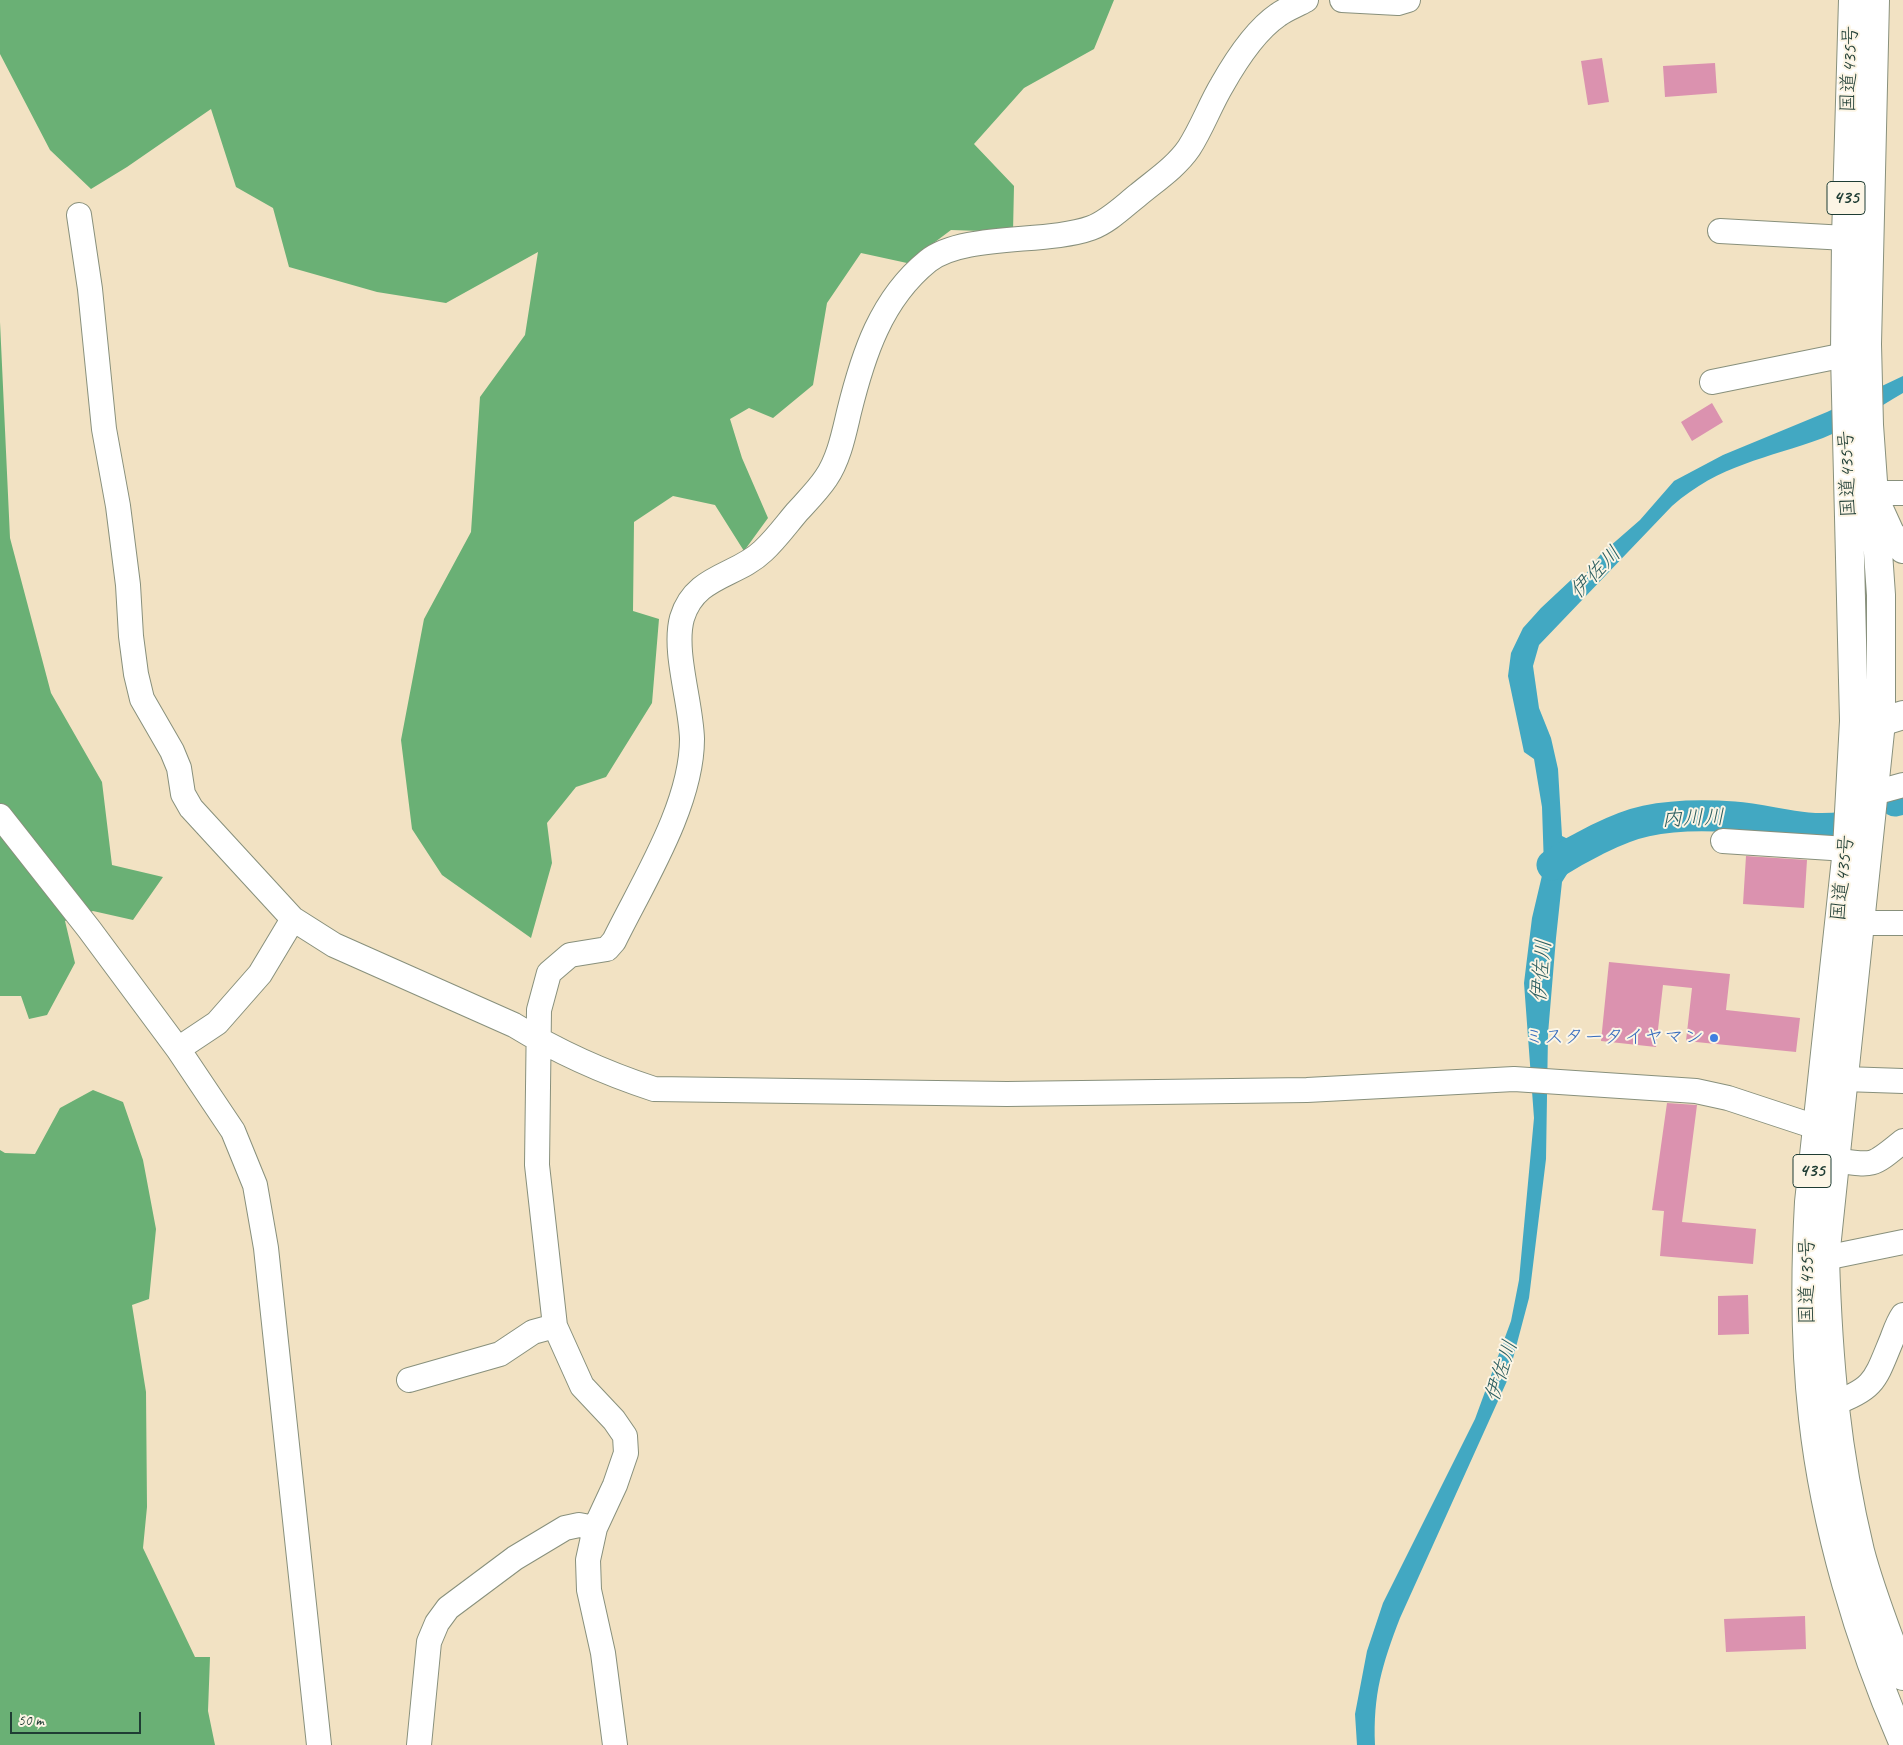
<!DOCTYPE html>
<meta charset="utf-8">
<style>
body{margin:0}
#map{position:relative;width:1903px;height:1745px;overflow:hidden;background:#f2e2c3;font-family:Caveat,sans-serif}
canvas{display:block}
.scale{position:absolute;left:10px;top:1712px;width:131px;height:22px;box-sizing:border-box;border:2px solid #1f3d34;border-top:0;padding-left:6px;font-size:15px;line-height:18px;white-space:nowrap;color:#1f3d34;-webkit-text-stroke:4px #fcf5e5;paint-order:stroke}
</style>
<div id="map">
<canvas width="1903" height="1745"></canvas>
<div class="scale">50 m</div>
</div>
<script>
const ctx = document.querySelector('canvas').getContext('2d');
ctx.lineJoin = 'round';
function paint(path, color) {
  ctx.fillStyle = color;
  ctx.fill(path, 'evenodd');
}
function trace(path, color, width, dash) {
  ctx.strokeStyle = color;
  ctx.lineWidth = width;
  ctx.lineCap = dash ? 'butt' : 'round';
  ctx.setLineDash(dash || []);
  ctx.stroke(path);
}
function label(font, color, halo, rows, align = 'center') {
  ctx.font = font + ' Caveat,"Klee One",sans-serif';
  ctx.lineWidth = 4;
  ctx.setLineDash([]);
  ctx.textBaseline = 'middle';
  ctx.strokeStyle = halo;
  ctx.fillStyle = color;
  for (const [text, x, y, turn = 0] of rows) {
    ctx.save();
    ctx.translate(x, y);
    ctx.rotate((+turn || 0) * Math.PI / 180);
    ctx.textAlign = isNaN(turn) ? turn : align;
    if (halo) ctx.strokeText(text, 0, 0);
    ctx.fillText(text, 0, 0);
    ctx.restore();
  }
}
const forest = new Path2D(`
 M0,0h1114l-20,49 -70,39 -50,56 40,42 -1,46 -62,-2 -44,33 -46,-10 -34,50 -14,82 -40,33 -24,-10 -19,11 12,39 26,60 -24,33 -29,-46 -42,-9 -39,26 -1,89 26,8 -7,84 -46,74 -30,10 -29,36 5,40 -21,75 -89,-63 -30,-46 -11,-89 23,-121 47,-87 9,-135 45,-62 13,-83 -92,51 -69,-11 -88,-25 -16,-59 -37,-21 -25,-78 -84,58 -36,22 -41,-39 -50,-96z
 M0,322l10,216 41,155 51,89 10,83 51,12 -30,43 -40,-9 -28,10 10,42 -28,52 -18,4 -8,-23h-21z
 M93,1090l30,12 20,58 13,69 -7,70 -17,6 14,87 1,115 -4,41 52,109h15l-2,54 7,34h-215v-595l5,3 30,1 25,-46z`);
const water = new Path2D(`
 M1903,376v17c-26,15 -52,34 -80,45 -57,21 -103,26 -151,68l-133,139 -6,21 6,42 12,30 7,31 4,67 12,6v21l-12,19 -6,56 -8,96 -2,125 -17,139 -22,83 -107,237c-18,47 -27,76 -25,127h-18l-2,-31 12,-63 16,-48 92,-184 36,-98 8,-41 15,-162 -10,-135 8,-65 12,-51 -2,-60 -8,-48 -10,-7 -16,-76 3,-23 12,-25 18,-20 31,-29 13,-4 16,-21 39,-34 34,-39 49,-26 104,-43z`);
const river = new Path2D(`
 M1895,801l8,-2
 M1552,865c25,-16 65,-38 94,-44 28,-6 60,-6 88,-4 39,3 69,16 110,10`);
const building = new Path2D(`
 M1602,58l7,44 -21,3 -7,-44z
 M1715,63l2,30 -52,4 -2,-31z
 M1712,403l11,19 -31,19 -11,-19z
 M1746,856l61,4 -3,48 -61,-4z
 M1609,962l121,12 -4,36 74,8 -4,34 -110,-11 6,-53 -29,-3 -7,62 -55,-6z
 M1667,1103l30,2 -15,117 74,7 -3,35 -93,-8 4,-45 -12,-1z
 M1748,1295l1,39 -31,1v-39z
 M1805,1616l1,33 -80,3 -2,-33z`);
const minor = new Path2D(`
 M1342,0l56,3 10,-3
 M79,215l11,74 14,140 14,77 10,79 3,51 5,38 6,25 30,52 7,17 4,26 8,14 102,111
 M1720,231l126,7
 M1712,382l133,-27
 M1875,493h28
 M1874,793l29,-8
 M0,816l89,113 89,120 55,82 22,54 11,63 53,497
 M1723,841l124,8
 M1861,923h42
 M178,1049l39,-26 43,-49 33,-55 41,26 180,80c44,27 91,48 140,64l353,5 300,-4 207,-11 182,12 32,7 88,29 18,3
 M1844,1079l59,2
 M1834,1160c41,6 37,7 69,-19
 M1825,1258l78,-16
 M409,1380l91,-26 33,-22 22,-6
 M1832,1404c43,-15 43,-24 60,-65 3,-8 6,-17 11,-24
 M419,1745l10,-103 8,-19 11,-15 67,-50 50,-30 14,-3 16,3
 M615,1745l-12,-92 -14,-63 -1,-30 7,-32 20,-43 11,-32 -1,-17 -11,-16 -32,-34 -27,-60 -18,-161 2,-155 10,-37 21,-18 37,-6 7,-8c29,-59 78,-136 78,-202 -1,-37 -19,-88 -10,-121 13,-43 54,-41 81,-67 13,-12 23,-26 34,-39 10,-11 21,-22 29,-34 13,-19 18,-45 23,-66 14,-57 32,-113 79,-151 35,-28 119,-17 163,-33 17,-6 33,-22 47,-33 18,-15 38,-28 51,-47 13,-20 21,-43 33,-63 13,-23 34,-55 56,-70 8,-6 19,-10 28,-15`);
const major = new Path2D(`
 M1858,722h23l22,-7`);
const highway = new Path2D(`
 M1853,0l-7,238 -1,117 9,366 -7,128 -38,353c-4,71 -4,145 4,216 12,108 46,224 90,324
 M1875,0l-8,344 2,81 12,170v127l-56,536c3,101 11,194 35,293 11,42 28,84 43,125
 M1880,511l10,22 13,16`);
const markers = [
 [1714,1038,5,"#3f7fe0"]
];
const shields = [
 [1846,198,38],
 [1812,1171,38]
];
const shieldNames = [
 ["435",1846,198],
 ["435",1812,1171]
];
const streetNames = [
 ["国道435号",1850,69,-88],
 ["国道435号",1848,474,-92],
 ["国道435号",1843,878,-84],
 ["国道435号",1808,1281,-90]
];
const shopNames = [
 ["ミスタータイヤマン",1704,1038]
];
const waterNames = [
 ["伊佐川",1596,573,-46],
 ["内川川",1693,819,-2],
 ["伊佐川",1542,971,-85],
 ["伊佐川",1502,1371,-72]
];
paint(forest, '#6ab075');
paint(water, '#42a8c2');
trace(river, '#42a8c2', 31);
paint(building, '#db92af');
trace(minor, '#88907c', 26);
trace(major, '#88907c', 30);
trace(highway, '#88907c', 30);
trace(minor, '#fff', 24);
trace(major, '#fff', 28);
trace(highway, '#fff', 28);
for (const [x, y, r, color] of markers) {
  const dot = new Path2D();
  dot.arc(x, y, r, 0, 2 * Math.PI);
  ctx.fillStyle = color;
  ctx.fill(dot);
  trace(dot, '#fcf5e5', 2);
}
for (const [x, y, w] of shields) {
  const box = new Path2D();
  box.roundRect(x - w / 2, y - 16.5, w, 33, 4);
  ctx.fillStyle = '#fcf5e5';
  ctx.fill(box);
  trace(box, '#1f3d34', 1);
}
label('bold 19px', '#1f3d34', null, shieldNames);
label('20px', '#1f3d34', '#fcf5e5', streetNames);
label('20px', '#366cbe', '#fcf5e5', shopNames, 'right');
label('italic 21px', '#2a5d5f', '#fcf5e5', waterNames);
</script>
